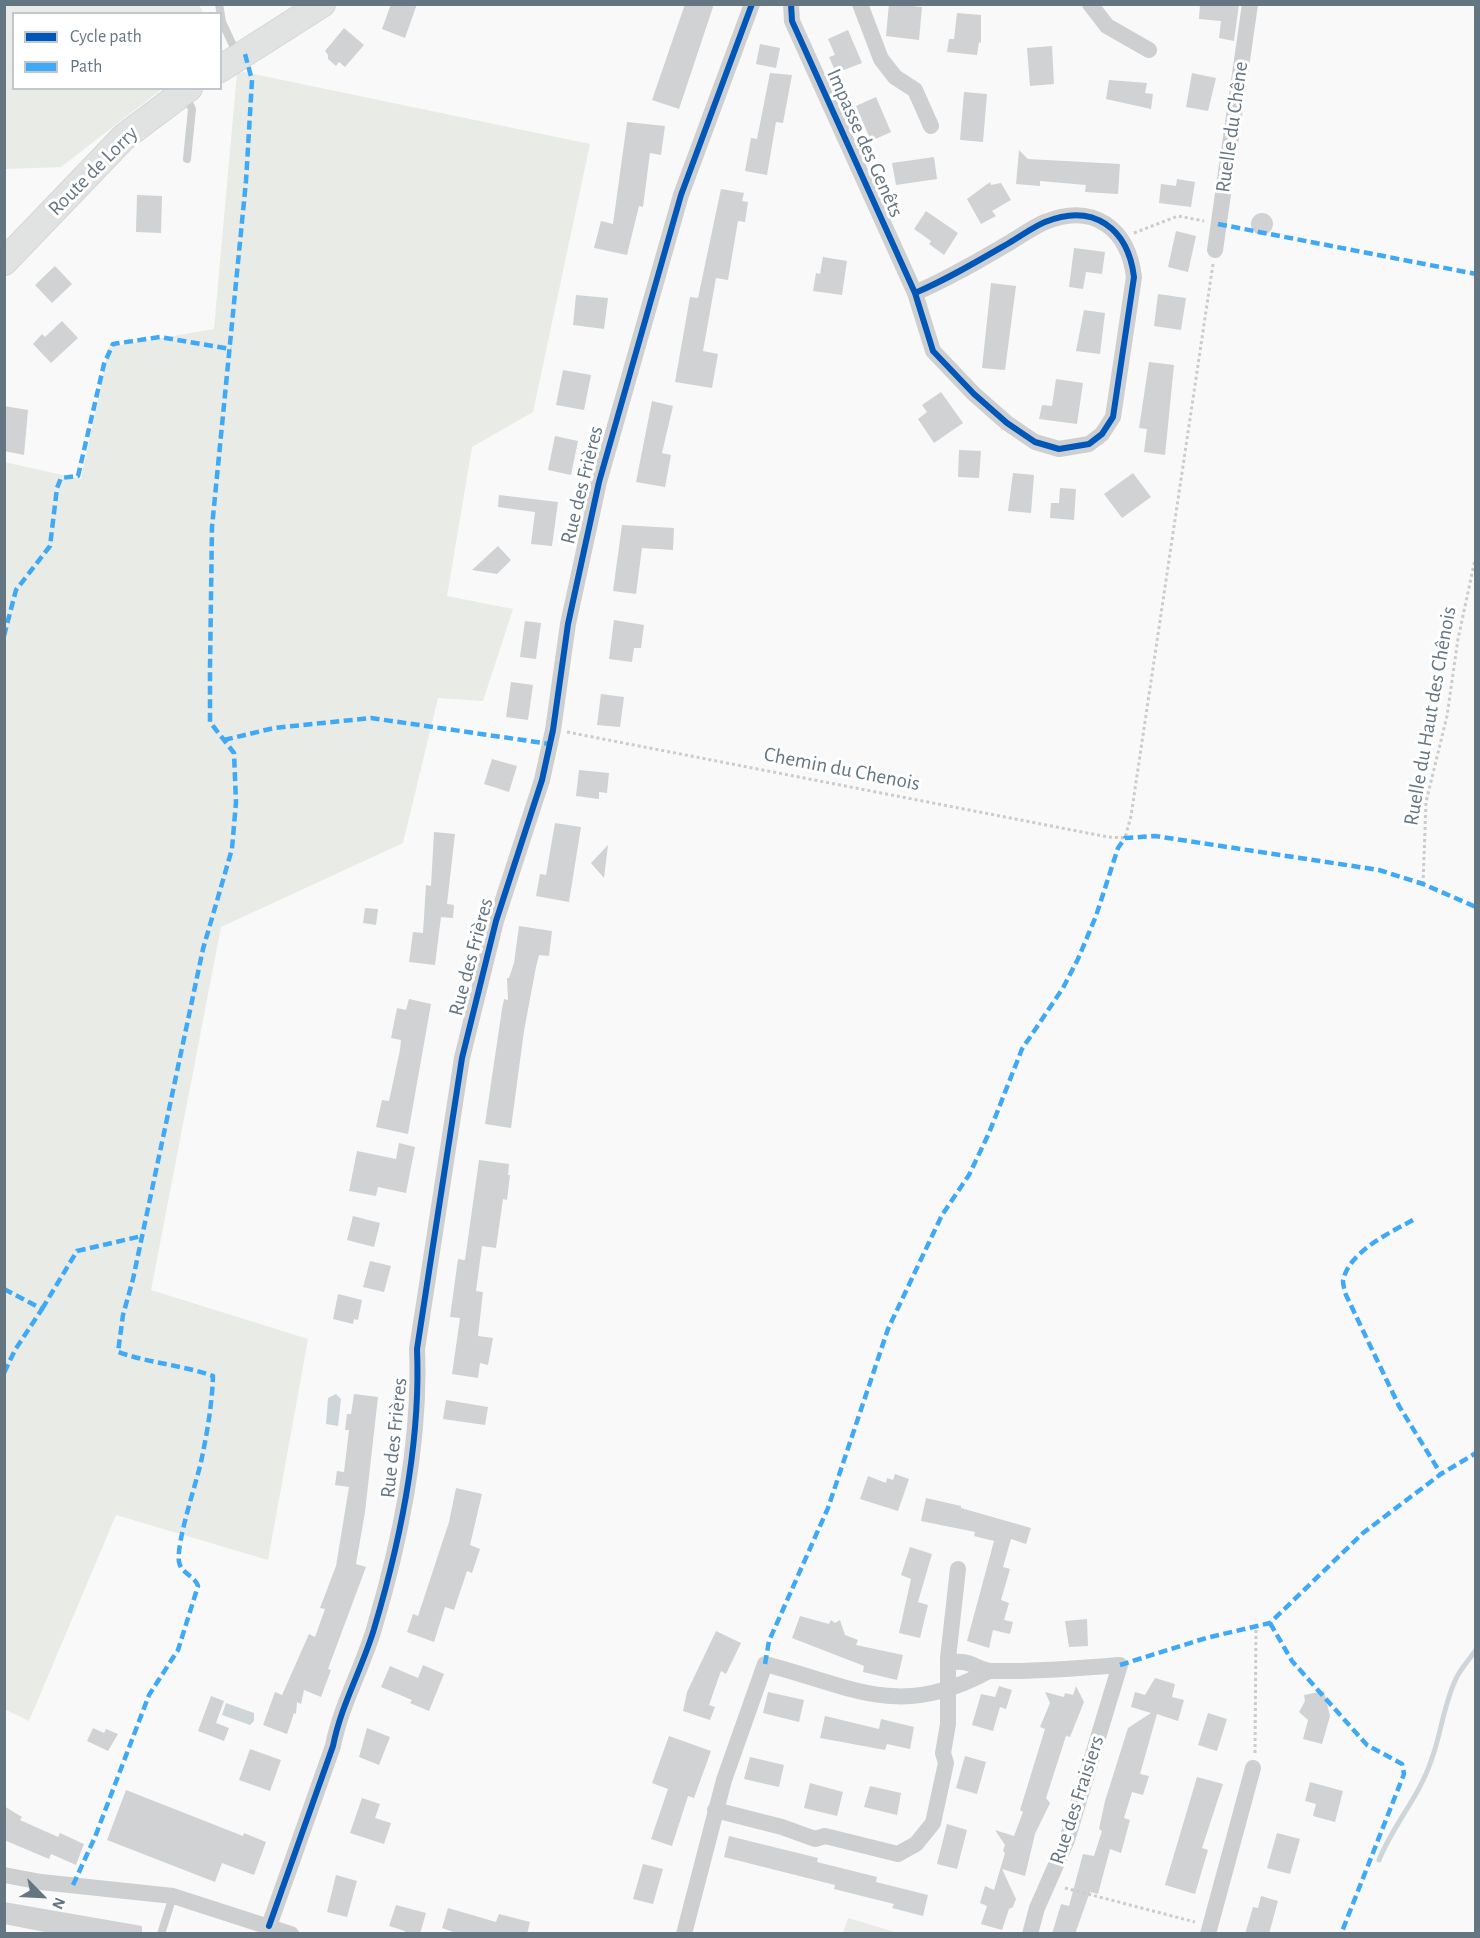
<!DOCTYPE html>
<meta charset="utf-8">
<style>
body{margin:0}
#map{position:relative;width:1480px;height:1938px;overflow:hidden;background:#f9f9f9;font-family:"Alegreya Sans",sans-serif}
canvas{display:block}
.frame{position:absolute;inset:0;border:6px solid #657683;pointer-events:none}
.legend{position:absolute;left:12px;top:12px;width:210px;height:78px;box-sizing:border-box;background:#fff;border:2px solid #c1c8cd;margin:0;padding:8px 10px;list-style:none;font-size:18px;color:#657683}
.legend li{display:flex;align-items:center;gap:12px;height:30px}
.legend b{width:30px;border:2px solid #c1c8cd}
.north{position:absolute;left:12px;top:1866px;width:60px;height:60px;-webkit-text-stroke:4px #fff;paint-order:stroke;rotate:114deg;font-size:16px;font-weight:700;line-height:24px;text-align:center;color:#657683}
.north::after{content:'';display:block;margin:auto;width:21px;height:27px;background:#657683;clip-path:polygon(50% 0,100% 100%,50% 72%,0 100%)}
</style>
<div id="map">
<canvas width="1480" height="1938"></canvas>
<div class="frame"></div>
<ul class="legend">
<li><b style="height:8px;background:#0057b8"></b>Cycle path</li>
<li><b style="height:8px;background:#3fa9f5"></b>Path</li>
</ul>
<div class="north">N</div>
</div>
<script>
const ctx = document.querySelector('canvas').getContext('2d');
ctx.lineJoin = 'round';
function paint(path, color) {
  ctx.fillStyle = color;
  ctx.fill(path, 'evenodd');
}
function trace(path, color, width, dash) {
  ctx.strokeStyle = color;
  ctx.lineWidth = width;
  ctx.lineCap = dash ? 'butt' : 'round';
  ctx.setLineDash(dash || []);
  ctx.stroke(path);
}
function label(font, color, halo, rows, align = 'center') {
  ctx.font = font + ' "Alegreya Sans",sans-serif';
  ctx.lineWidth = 6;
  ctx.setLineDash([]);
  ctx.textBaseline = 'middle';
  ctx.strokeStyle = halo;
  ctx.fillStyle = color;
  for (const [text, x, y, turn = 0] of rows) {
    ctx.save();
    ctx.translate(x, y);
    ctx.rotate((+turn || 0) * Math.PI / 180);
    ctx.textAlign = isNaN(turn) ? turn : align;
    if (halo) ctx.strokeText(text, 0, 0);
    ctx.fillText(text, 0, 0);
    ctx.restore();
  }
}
const green = new Path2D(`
 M198,4l6,9 -190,1v74l148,1 -101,78 -56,2v-164z
 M244,72l346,72 -57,268 -61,35 -25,149 66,13 -30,92 -45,-3 -35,145 -182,84 -70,363 157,49 -40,221 -152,-45 -87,206 -25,-12v-1247l77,17 28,-132 105,-18 23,-256z
 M848,1918l50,15h-55z`);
const water = new Path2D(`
 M336,1394l5,5 -3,27 -12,-2 2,-26z
 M226,1703l28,10v8l-4,4 -28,-10z`);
const stream = new Path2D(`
 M1379,1860c14,-35 40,-63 52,-99 10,-26 12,-54 24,-80 4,-11 14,-21 21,-31`);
const building = new Path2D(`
 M391,4h26l-12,34 -23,-9z
 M685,4h29l-35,105 -27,-9z
 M889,4l33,3 -3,33 -33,-4z
 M1200,4h39l-5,37 -15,-3 2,-17 -22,-2z
 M957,13l24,2v28l-2,-1 -2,13 -30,-3 2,-13h5z
 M344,28l20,17 -19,22 -6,-5 -3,4 -8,-7v-4l-3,-4z
 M848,30l14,33 -26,10 -7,-16 6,-2 -7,-16z
 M760,44l20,4 -4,20 -20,-4z
 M1052,46l2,38 -24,2 -3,-38z
 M770,73l22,2 -9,48 -7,-1 -9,53 -22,-4 6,-33 6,1z
 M1192,73l24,5 -8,33 -22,-4z
 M1109,80l38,3 -2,10 8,1 -2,15 -45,-10z
 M964,92l23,2 -4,48 -23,-2z
 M876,97l15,35 -20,9 -15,-35z
 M627,122l38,4 -4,29 -11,-2 -7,54 -4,-1 -12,49 -33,-7 7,-27 12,3z
 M1019,150l9,9 92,5 -2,30 -33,-2 1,-7 -46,-4v5l-24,-2z
 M934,157l3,22 -41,6 -4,-22z
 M1177,179l18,3 -4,25 -32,-4 2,-19 15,2z
 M990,182l1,3 10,-2 10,17 -19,11 4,5 -15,8 -14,-25z
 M721,189l23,4 -2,8 6,1 -3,20 -7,-1 -10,59 -12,-2 -13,73 15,3 -6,34 -37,-6 15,-85 8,1z
 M137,195l25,1 -1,37 -25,-1z
 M926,211l32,22 -14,22 -15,-11 2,-3 -17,-12z
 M1251 224a11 11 0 1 1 22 0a11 11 0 1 1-22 0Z
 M1176,231l20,5 -8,36 -20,-5z
 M1074,248l31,4 -3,22 -16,-2 -3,17 -14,-2z
 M823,257l24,4 -5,34 -29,-4 3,-18 4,1z
 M55,266l17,18 -20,19 -17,-18z
 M991,283l25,3 -11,84 -23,-2z
 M1158,294l28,4 -5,32 -27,-4z
 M576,295l32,3 -4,31 -31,-4z
 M1084,310l21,3 -5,41 -24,-3z
 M62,321l16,17 -27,25 -18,-19 9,-10 3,3z
 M1149,362l25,3 -9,90 -21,-3 3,-23 -8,-1z
 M563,370l28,5 -7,35 -28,-5z
 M1056,379l27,4 -6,41 -38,-5 3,-14 10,1z
 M941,392l22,31 -29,20 -16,-24 9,-7 -5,-7z
 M652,401l21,5 -11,47 9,2 -6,32 -29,-5z
 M4,406l24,4 -4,45 -20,-4z
 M555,436l23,5 -7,34 -23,-5z
 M959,450l22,1 -2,27 -21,-1z
 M1013,473l21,2 -3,38 -23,-2z
 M1133,473l18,24 -29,21 -18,-24z
 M1060,488l16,1 -2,31 -24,-2 1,-15h8z
 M499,495l59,7 -6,44 -21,-2 4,-32 -37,-5z
 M622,525l52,3 -1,22 -31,-2 -6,46 -23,-3z
 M498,546l13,14 -14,14 -25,-4z
 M614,620l30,5 -3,23h-7l-2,14 -23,-3z
 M525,621l16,2 -5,36 -16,-2z
 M511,682l22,3 -5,35 -22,-3z
 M601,694l23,3 -4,30 -23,-2z
 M492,759l25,7 -8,26 -25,-8z
 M579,770l30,3 -2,20 -8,-1v7l-23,-3z
 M555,823l26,4 -12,75 -33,-6 4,-22 6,1z
 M434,832l21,2 -8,70 7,1 -1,13 -12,-1 -6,48 -26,-3 4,-30 10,1 3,-48 5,1z
 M608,845l-4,33 -13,-15z
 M365,908l13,1 -2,16 -13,-2z
 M519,926l33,5 -3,25 -10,-1 -3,12 -12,64 -13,97 -26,-4 17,-115 2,-10 4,1 -1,-22h2l5,-15z
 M409,999l22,5 -23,130 -32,-7 6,-27 7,1 11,-51 1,-10 -10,-2 6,-30 9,2z
 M399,1143l16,4 -9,46 -28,-6 -2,9 -27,-5 8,-40 39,8z
 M479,1160l30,4 -1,11h2l-3,25 -4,-1 -7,49 -14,-2 -6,45 7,1 -5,44 15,2 -5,27 -8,-2 -2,15 -26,-4 8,-56 -10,-1 8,-58 7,1z
 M353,1216l27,7 -6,24 -27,-7z
 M370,1261l21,5 -7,26 -21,-5z
 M338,1294l24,6 -4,20 -4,-1 -1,5 -20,-5z
 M354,1394l24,3 -13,115 -9,52 10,3 -38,102 3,1 -10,27 -17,-7 -3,14 -4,-2 -1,12 -2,-1 -7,21 -24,-9 12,-33 7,3 27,-61 6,3 10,-28 -5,-1 16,-42 13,-79 -14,-2 2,-14 7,1 5,-42h-4l2,-16h4z
 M446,1400l42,7 -3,18 -42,-6z
 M895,1474l14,5 -11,32 -38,-12 8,-23 18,7 1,-5 6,2z
 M456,1488l26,6 -12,51 10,4 -8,24 -5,-2 -13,39 -9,-3 -11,35 -27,-10 6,-18 5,2 31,-94z
 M926,1498l35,8v2l70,20 -5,16 -15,-5 -8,28 7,2 -9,31 8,3 -5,17 9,2 -3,12 -17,-4 -4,18 -22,-7 27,-100 -20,-5 1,-4 -54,-11z
 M910,1547l22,7 -14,48 10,3 -8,33 -21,-5 12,-54 -10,-4z
 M800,1616l29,8 2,-4 4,3 5,-3 5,15 13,5 -2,5 47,10 -6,25 -34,-8 1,-6 -72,-28z
 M1087,1619l1,27 -19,1 -4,-26z
 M716,1631l25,12 -15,31 -5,-3 -12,34 6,2 -5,13 -27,-9 4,-19z
 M423,1665l21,9 -15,37 -19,-8 2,-3 -31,-13 9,-21 28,12z
 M1155,1678l20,6 -3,13 12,3 -6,21 -21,-7 -17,60 9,2 -6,19 -11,-3 -8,26 6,2 -9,33 -11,-4 -12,45 -8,-2 -15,42h-23l9,-30 8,2 14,-52 11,2 8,-25 -3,-2 6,-28 23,-73 23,-15 -20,-6 4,-15 10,3z
 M999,1686l13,4 -6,19 -6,-2 -7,24 -21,-6 9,-31 14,3z
 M1076,1686l8,16 -14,35 -4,-1 -20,62 4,5 -15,31 -10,42 -23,-7 14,30 -3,8 -4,2 -7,21 -21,-6 6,-18 -7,-3 5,-17 9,4 11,-37 -2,-2 2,-6 -10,-15 19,6 9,-24 -3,-2 25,-81 -5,-2 10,-24 -5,-11 19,5 1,-4 8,2z
 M1324,1691l6,25 -8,28 -19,-5 5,-19 -9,-8 6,-11 -1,-6z
 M768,1692l36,8 -5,22 -36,-9z
 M211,1696l13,5 -8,22 13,5 -5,13 -26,-10z
 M1208,1713l19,6 -10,32 -19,-6z
 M825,1716l54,13 2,-10 33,8 -4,22 -23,-5 -2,6 -65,-12z
 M93,1728l11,5 2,-4 12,5 -10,17 -21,-10z
 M367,1728l23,9 -11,28 -20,-8z
 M669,1736l42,15 -17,47 -6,-2 -16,50 -21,-7 17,-50 -16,-6z
 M250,1749l31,11 -11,31 -31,-11z
 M965,1756l21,6 -9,32 -21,-6z
 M750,1757l34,8 -5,22 -35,-8z
 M1197,1777l26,7 -21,64 6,2 -13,44 -30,-9z
 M1310,1782l33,9 -8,31 -22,-6 3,-12 -11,-3z
 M810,1783l33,9 -6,24 -33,-8z
 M870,1786l31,7 -4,22 -33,-8z
 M126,1790l117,46 1,-3 22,9 -12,33 -32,-12 -7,19 -108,-42z
 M362,1798l18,6 -5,14 16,5 -7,21 -34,-11z
 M4,1806l18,11 -2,3 38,17 2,-4 24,11 -8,21 -25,-11 -2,5 -45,-19z
 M947,1824l20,6 -10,39 -20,-5z
 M1277,1833l23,6 -10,35 -23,-6z
 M729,1836l89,22 -1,4 60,15 -1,5 52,13 -5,21 -31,-8 2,-4 -60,-15 1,-4 -111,-28z
 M643,1864l20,5 -10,35 -20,-5z
 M336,1875l21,6 -10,36 -20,-5z
 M1261,1896l17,5 -9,33h-24l8,-27 5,1z
 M4,1902l138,24v8h-87l-51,-10z
 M396,1905l30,8 -6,21h-16l1,-3 -16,-5z
 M448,1908l48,14 3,-8 31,8 -3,12h-68l-17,-6z`);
const path = new Path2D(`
 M1134,233l44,-17 26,5
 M567,732l541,105 17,1 6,-22 82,-552
 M1423,884l3,-82 21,-86 11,-77 18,-84
 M1255,1753l1,-127
 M1065,1888l130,34`);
const lane = new Path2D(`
 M219,4l3,18 15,32
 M185,95l7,14 -5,50
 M161,1934l12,-38`);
const street = new Path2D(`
 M791,4l1,17 123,272 18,58 41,43 33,29 28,19 24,7 30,-5 13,-10 11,-17 21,-140c-6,-48 -40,-75 -89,-55 -12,5 -24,14 -36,21 -31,18 -61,36 -94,50
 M860,4l21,55 14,18 20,13 16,36
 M1090,4l17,22 42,24
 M1215,250l35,-246
 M948,1663c25,-5 26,7 45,8 42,1 84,-3 127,-6l-53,175 -30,68 -7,26
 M715,1810l67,17 33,12 10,-3 73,18 18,-10 17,-21 13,-60 -3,-10 5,-29v-66l10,-89
 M4,1875l37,7 132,14 118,38
 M269,1926l64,-180c8,-41 29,-77 41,-117 27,-90 47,-186 43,-280l45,-291 34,-137 46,-141 11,-50 15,-106 31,-142 82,-287 71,-191
 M684,1934l40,-154 41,-116c89,23 134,56 224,7
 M1208,1934l45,-166`);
const primary = new Path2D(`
 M220,69l102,-65
 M4,262l120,-125 65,-49`);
const quiet = new Path2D(`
 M1218,224l258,50
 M4,636l12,-46 34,-44 7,-58 4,-10 17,-2 26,-112 9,-20 47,-7 71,12
 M224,740l50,-12 97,-10 179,26
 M1413,1220c-22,12 -65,32 -70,61 0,4 2,11 3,14l53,111 42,68
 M4,1289l38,20 -27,41 -11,23
 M42,1309l35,-58 65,-15
 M1270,1623l22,38 75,84 35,19 2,10 -63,160
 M765,1664l4,-23 59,-133 60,-179 54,-114 27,-40 20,-42 33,-84 41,-61 15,-29 18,-43 22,-68 7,-10 30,-2 224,34 44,14 53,23
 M1120,1665l86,-27 64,-15 93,-90 78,-59 35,-21
 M73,1885l22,-48 54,-142 29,-45 20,-64c-3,-10 -17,-13 -19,-24 -3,-19 17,-78 22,-100 6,-28 11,-57 12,-86 -31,-11 -64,-13 -95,-24l5,-37 10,-36 70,-330 29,-100 4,-47 -2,-49 -24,-31v-55l2,-140 34,-346 6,-101 -7,-26`);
const cycleway = new Path2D(`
 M791,4l1,17 123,272 18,58 41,43 33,29 28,19 24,7 30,-5 13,-10 11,-17 21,-140c-6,-48 -40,-75 -89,-55 -12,5 -24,14 -36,21 -31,18 -61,36 -94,50
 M269,1926l64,-180c8,-41 29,-77 41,-117 27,-90 47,-186 43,-280l45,-291 34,-137 46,-141 11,-50 15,-106 31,-142 82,-287 71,-191`);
const streetNames = [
 ["Ruelle du Chêne",1232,127,-82],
 ["Impasse des Genêts",865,143,66],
 ["Route de Lorry",93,171,-45],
 ["Rue des Frières",582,485,-76],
 ["Ruelle du Haut des Chênois",1430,716,-80],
 ["Chemin du Chenois",842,769,11],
 ["Rue des Frières",471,957,-75],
 ["Rue des Frières",394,1438,-84],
 ["Rue des Fraisiers",1077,1800,-72]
];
paint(green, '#e8ebe6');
paint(water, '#ced6d9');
trace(stream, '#ced6d9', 5);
paint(building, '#d0d2d3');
trace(primary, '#d5d6d7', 28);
trace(path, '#cbcccd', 3, [3, 3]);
trace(lane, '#cecfd0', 8);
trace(street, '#cecfd0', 16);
trace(primary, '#e1e2e2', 26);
trace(quiet, '#3fa9f5', 4.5, [9, 4.5]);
trace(cycleway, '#0057b8', 6);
label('21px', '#657683', '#fff', streetNames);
</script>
